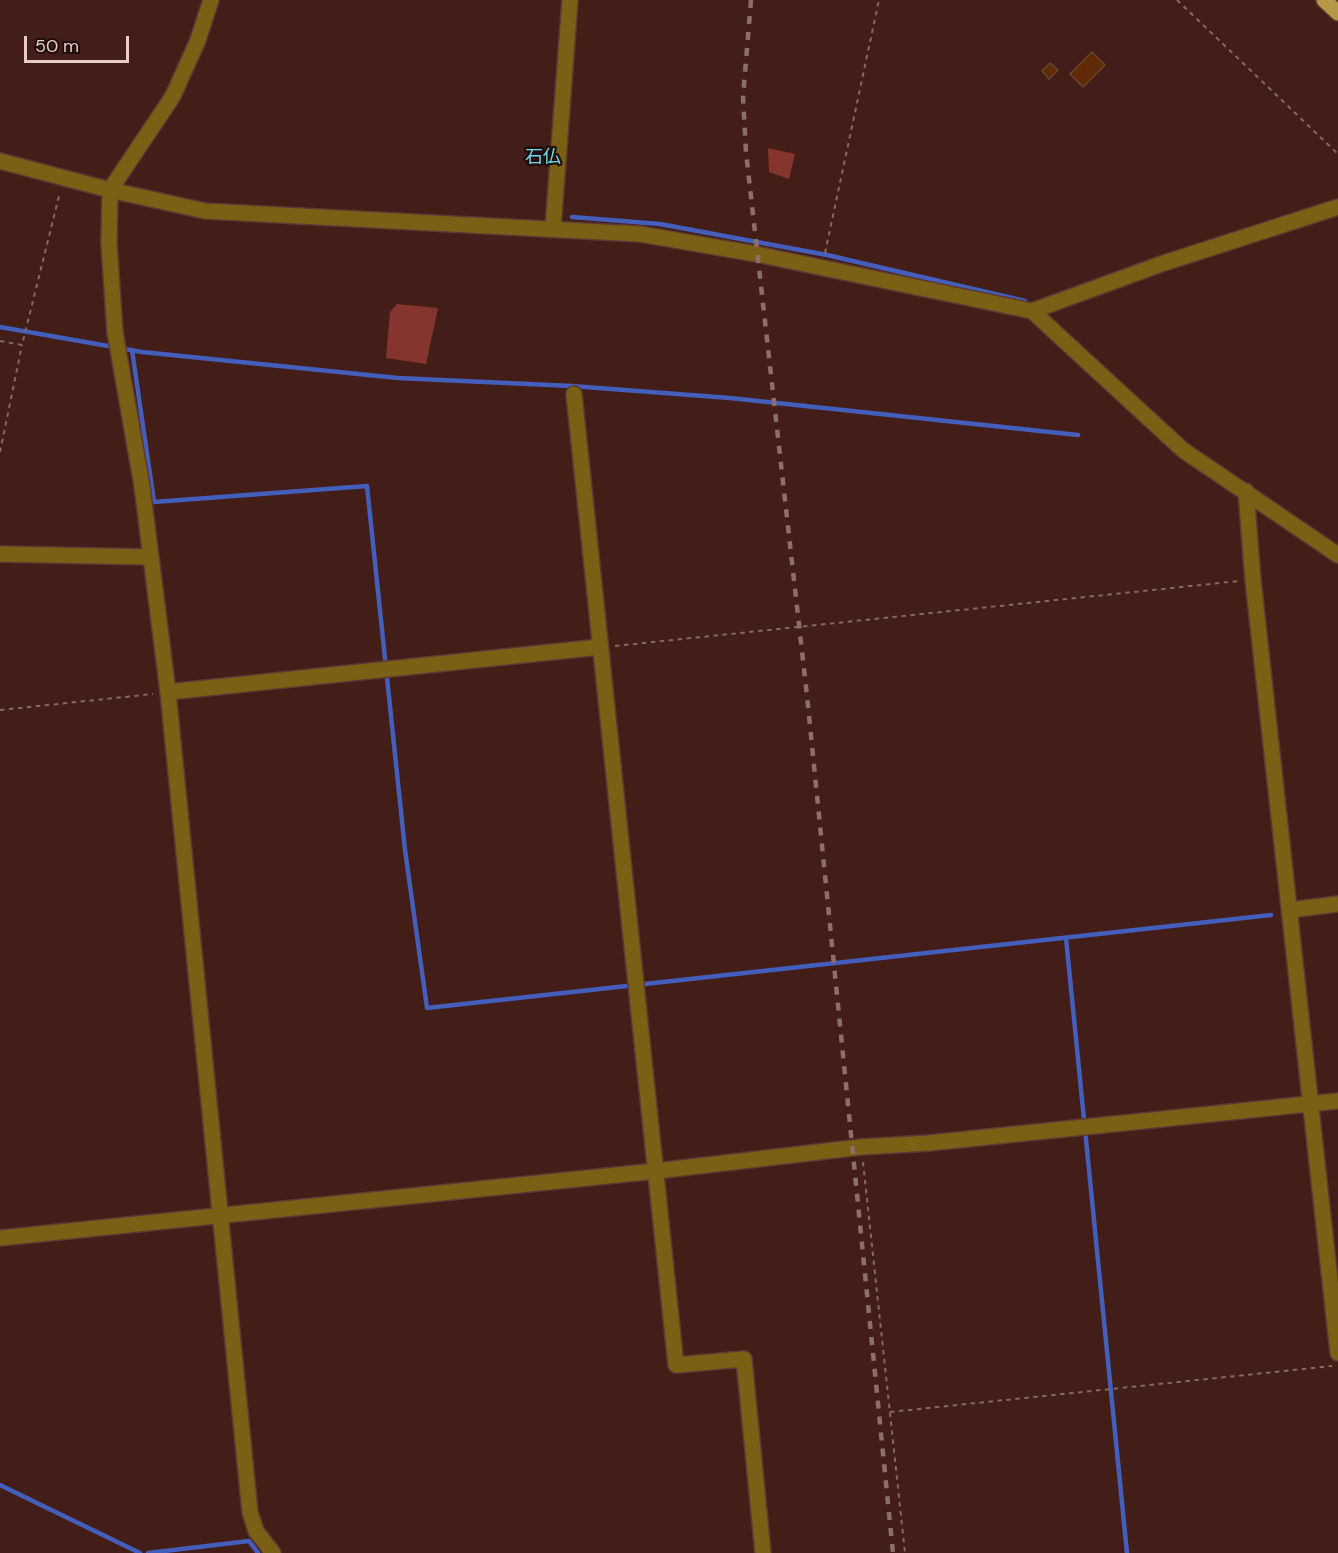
<!DOCTYPE html>
<meta charset="utf-8">
<style>
body{margin:0}
#map{position:relative;width:1338px;height:1553px;overflow:hidden;background:#431d18;font-family:"DM Sans",sans-serif}
canvas{display:block}
.scale{position:absolute;left:24px;top:36px;width:105px;height:27px;box-sizing:border-box;border:3px solid #e7cdc8;border-top:0;padding-left:8px;font-size:18px;line-height:21px;white-space:nowrap;color:#e7cdc8;-webkit-text-stroke:4px #1e0d0b;paint-order:stroke}
</style>
<div id="map">
<canvas width="1338" height="1553"></canvas>
<div class="scale">50 m</div>
</div>
<script>
const ctx = document.querySelector('canvas').getContext('2d');
ctx.lineJoin = 'round';
function paint(path, color) {
  ctx.fillStyle = color;
  ctx.fill(path, 'evenodd');
}
function trace(path, color, width, dash) {
  ctx.strokeStyle = color;
  ctx.lineWidth = width;
  ctx.lineCap = dash ? 'butt' : 'round';
  ctx.setLineDash(dash || []);
  ctx.stroke(path);
}
function label(font, color, halo, rows, align = 'center') {
  ctx.font = font + ' "DM Sans","Noto Sans JP",sans-serif';
  ctx.lineWidth = 4.5;
  ctx.setLineDash([]);
  ctx.textBaseline = 'middle';
  ctx.strokeStyle = halo;
  ctx.fillStyle = color;
  for (const [text, x, y, turn = 0] of rows) {
    ctx.save();
    ctx.translate(x, y);
    ctx.rotate((+turn || 0) * Math.PI / 180);
    ctx.textAlign = isNaN(turn) ? turn : align;
    if (halo) ctx.strokeText(text, 0, 0);
    ctx.fillText(text, 0, 0);
    ctx.restore();
  }
}
const green = new Path2D(`
 M768,148l27,6 -6,25 -20,-7z
 M397,304l41,4 -12,56 -40,-6 4,-46z`);
const stream = new Path2D(`
 M572,217l88,7 167,31 198,46
 M0,327l142,25 256,26 174,8 158,12 348,37
 M132,350l22,152 213,-16 38,364 22,158 844,-93
 M1066,938l61,615
 M0,1485l140,68
 M148,1553l101,-12 9,12`);
const building = new Path2D(`
 M1092,52l13,13 -22,22 -13,-13z
 M1050,63l8,7 -9,9 -7,-8z`);
const path = new Path2D(`
 M1177,0l161,154
 M825,253l54,-253
 M0,341l22,4 38,-153
 M0,452l22,-107
 M615,646l624,-65
 M0,710l153,-16
 M863,1162l42,391
 M890,1412l442,-46`);
const minor = new Path2D(`
 M211,0l-13,40 -25,56 -63,94 -1,54 6,88 27,154 26,206 82,820 6,19 17,22
 M0,161l110,29 95,21 435,23 116,20 276,57 151,139 155,105
 M553,228l17,-228
 M1032,311l132,-48 174,-56
 M574,394l102,971 68,-6 19,194
 M1246,491l7,89 85,773
 M0,554l150,3
 M168,692l432,-45
 M1290,910l48,-6
 M0,1238l656,-67 205,-24 68,-4 409,-42`);
const major = new Path2D(`
 M1324,0l14,13`);
const rail = new Path2D(`
 M751,0l-8,97 3,55 61,544 86,857`);
const neighbourhoodNames = [
 ["石仏",543,158]
];
paint(green, '#85352d');
trace(stream, '#445ebc', 4.5);
paint(building, '#602a06');
trace(building, '#6a4531', 1.5);
trace(minor, '#5d3934', 18);
trace(major, '#5d3934', 18);
trace(path, '#896863', 2, [4.5, 4.5]);
trace(minor, '#796014', 15);
trace(major, '#b79846', 15);
trace(rail, '#8f6e69', 4.5, [8, 8]);
label('18px', '#73dced', '#1e0d0b', neighbourhoodNames);
</script>
